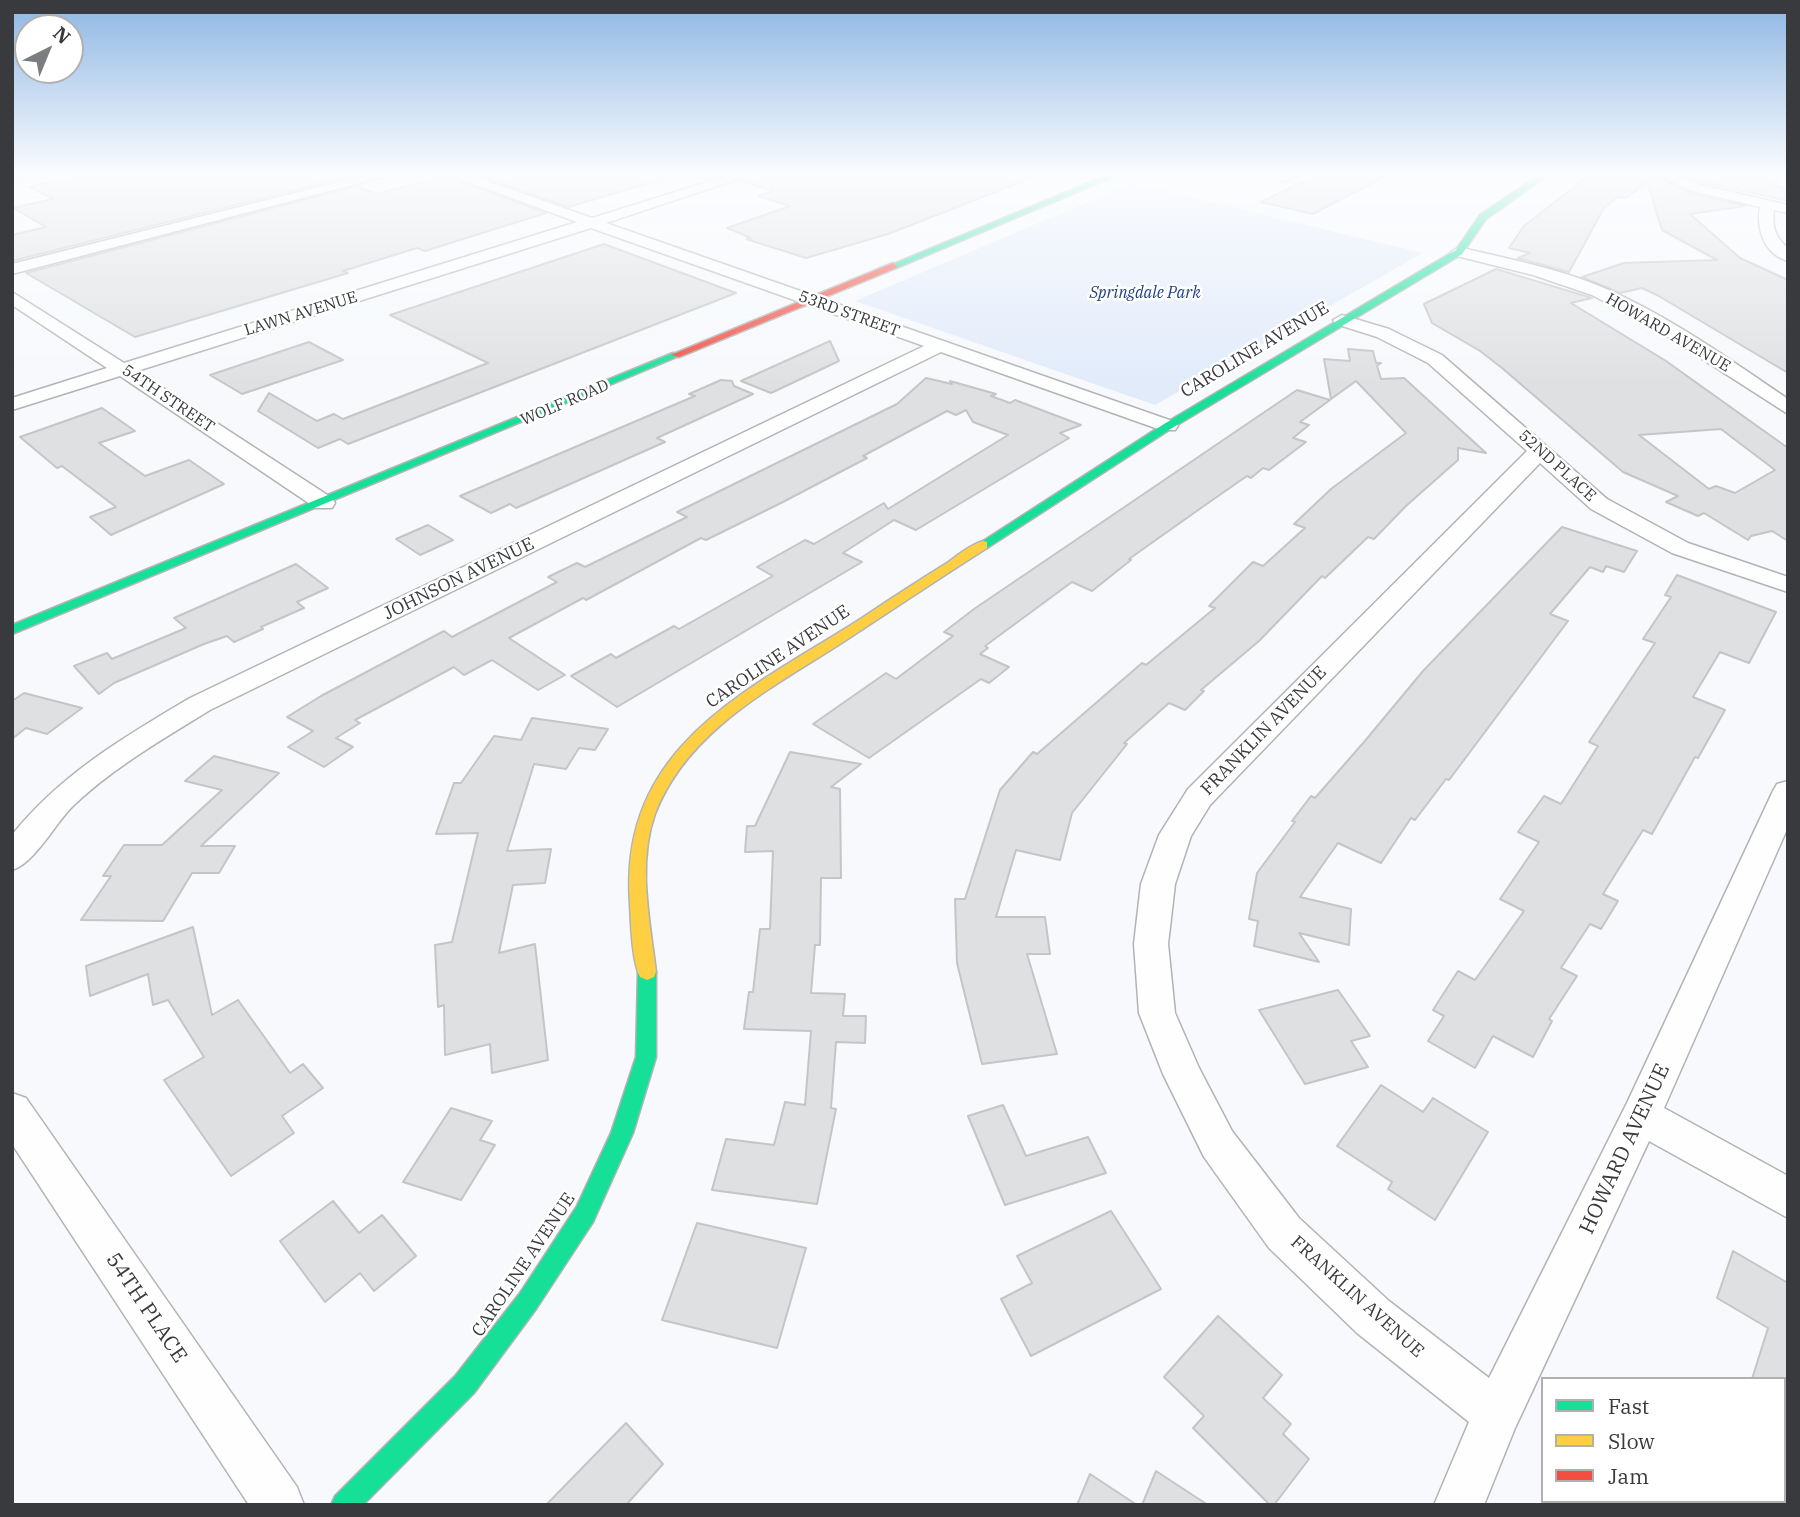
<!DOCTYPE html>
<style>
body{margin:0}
#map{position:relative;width:1800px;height:1517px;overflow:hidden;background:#f7f9fc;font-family:"IBM Plex Serif",serif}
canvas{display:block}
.frame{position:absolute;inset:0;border:14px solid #393a3d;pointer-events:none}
.legend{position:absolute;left:1541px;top:1377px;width:245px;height:126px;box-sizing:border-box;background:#fff;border:2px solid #b0b0b1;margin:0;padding:9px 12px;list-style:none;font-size:21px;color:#393a3d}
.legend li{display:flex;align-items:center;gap:14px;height:35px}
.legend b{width:35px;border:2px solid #b0b0b1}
.north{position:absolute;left:14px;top:14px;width:70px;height:70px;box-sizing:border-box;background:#fff;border:2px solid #b0b0b1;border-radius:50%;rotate:43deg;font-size:19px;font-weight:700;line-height:28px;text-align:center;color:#393a3d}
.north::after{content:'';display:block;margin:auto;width:24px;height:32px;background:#7c7d80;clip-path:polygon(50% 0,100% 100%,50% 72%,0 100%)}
</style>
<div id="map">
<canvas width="1800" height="1517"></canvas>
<div class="frame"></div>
<ul class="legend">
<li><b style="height:9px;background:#16e098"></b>Fast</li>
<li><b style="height:9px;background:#ffcf43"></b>Slow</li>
<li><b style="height:9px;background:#f24e42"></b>Jam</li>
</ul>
<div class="north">N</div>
</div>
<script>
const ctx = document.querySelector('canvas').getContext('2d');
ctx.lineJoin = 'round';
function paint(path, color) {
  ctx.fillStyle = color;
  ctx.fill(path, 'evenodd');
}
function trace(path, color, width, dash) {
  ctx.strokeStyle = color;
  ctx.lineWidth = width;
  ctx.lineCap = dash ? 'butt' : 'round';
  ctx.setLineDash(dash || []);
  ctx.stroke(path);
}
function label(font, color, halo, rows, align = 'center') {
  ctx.font = font + ' "IBM Plex Serif",serif';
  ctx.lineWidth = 5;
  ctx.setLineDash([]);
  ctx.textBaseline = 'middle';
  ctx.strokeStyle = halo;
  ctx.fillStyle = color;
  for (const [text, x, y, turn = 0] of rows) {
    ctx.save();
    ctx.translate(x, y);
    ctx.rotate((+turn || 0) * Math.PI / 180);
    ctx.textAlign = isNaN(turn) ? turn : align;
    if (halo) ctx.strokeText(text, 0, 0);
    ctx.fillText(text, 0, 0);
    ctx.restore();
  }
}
const green = new Path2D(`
 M1132,183l291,70 -268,152 -300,-104z`);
const building = new Path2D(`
 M93,173h230l16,6 -327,82v-26l34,-8 -33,-19 40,-9 -23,-12z
 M472,173h190l1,6 -95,28z
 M760,173h279v2l-151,59 -82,24 -60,-19 5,-1 -24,-10 63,-22 -32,-10 16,-5 -34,-10z
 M1321,173h70l-78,41 -52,-12z
 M1592,173h59l40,21 55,12 -56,8 50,44 48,22v93l-131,-78 -15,-7 -22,5 -38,-16 42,-14 93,-3 -55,-30 -15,-48 -21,16 -8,-1 -14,11 -35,64 -51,-14 12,-5 -21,-5 15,-22z
 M1679,173h106l-11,13 14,3v12l-86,-19z
 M444,176l102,37 -121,38 -8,-3 -74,23 5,2 -213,64 -109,-64 331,-87 19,8z
 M604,244l132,49 -388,151 -8,-5 -22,9 -60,-37 11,-18 48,28 17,-7 9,5 145,-56 -98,-48z
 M1496,269l96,29 -21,5 95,58 122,87v93l-16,-10 -21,5 -3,4 -44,-27 -6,3 -32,-14 12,-6 -55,-24 -121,-104 -22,-17 -48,-28 -8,-19zM1721,429l54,41 -40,23 -19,-7 -7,3 -70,-54z
 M830,341l9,20 -68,32 -30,-12z
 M309,342l34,18 -101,34 -32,-19z
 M1348,349l25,2 3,12h5l-4,3 4,13 23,-1 82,75 -28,-5v12l-52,46 -32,33 -6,-2 -43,41 -3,-2 -63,65 -58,49 3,1 -19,19 -16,-7 -45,40 3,1 -55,69 -12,47 -44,-10 -20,67h49l5,37h-23l30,100 -75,10 -25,-101 -2,-64h10l35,-109 33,-38 4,2 105,-91 4,2 69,-57 -6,-2 44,-44 10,4 42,-38 -11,-4 37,-35 75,-56 -50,-52 -25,18 -7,-40 26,2z
 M926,378l26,6 -2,-3 46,13 -5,2 19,7 5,-3 66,25 -21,8 9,5 -153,92 -22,-10 -51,33 19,9 -245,145 -46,-31 40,-22 5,4 58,-32 5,3 94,-53 -16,-9 48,-27 9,4 70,-41 4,6 120,-74 -35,-13 -7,-12 -10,5 -9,-4 -84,45 4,2 -86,45 -75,37 -5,-2 -115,62 -3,-2 -74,40 56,37 -27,15 -46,-30 -28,15 -10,-8 -99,53 5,3 -24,15 17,9 -29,20 -36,-20 25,-16 -26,-14 34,-21 123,-65 8,6 105,-55 -9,-5 29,-14 8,4 102,-50 -10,-5 220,-108z
 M721,380l11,1 2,5 19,8 -96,44 8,4 -149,66 -6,-4 -19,9 -31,-17 235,-100 -6,-2z
 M1297,390l33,10 -30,22 9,3 -16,13 13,4 -37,28 -6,-2 -12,10 -4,-2 -46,32 -72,51 2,1 -39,31 -20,-9 -87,64 3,2 -8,6 29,13 -20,16 -8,-4 -112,79 -56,-34 73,-51 10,6 57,-43 -9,-4 30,-23z
 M102,408l33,23 -36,12 46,33 44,-16 35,24 -113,51 -21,-18 26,-10 -54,-41 -5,2 -37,-31z
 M428,525l25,15 -33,15 -24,-16z
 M1562,527l75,24 -13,21 -18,-6 -3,6 -13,-5 -40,47 18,7 -119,159 -3,-1 -31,41 -4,-2 -30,45 -43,-20 -38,54 51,12 -2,36 -50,-12 20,29 -65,-16 4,-25 -9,-2 8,-46 38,-51 -3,-1 19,-25 4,2 49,-56 59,-71z
 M296,564l32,24 -31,14 7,6 -43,19 2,2 -29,13 -7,-6 -23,8 -90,39 -15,11 -25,-28 33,-13 5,6 74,-31 -12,-10z
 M1677,575l99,37 -27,51 -29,-11 -27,45 32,13 -27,48 -3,-1 -43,77 -9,-4 -40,64 15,7 -17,28 -11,-5 -29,44 16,8 -28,43 3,2 -19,36 -40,-21 -18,32 -47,-27 16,-25 -11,-6 25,-39 17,9 49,-69 -24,-12 39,-57 -21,-10 26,-36 17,8 37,-58 -9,-4 66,-99 -12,-4 28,-42 -6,-2z
 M24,693l58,15 -35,26 -21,-6 -14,11v-38z
 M532,718l76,11 -13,21 -16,-2 -13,21 -32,-5 -27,87 44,-2 -6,34 -32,2 -14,68 36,-9 13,116 -56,13 -2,-29 -45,11 -1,-50 -6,2 -3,-62 17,-3 26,-109 -42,1 18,-51h7l33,-47 27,4z
 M790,752l71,12 -30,23 9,2 1,89h-20l-1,67h-5l-4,48 34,1 -2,22h23l-1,27 -29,-1 -5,66 5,1 -19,95 -105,-14 14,-51 48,6 11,-43 20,3 6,-74 -67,-2 5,-37h4l7,-63h10l3,-78 -28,1 2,-26h8z
 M214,756l65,17 -78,73h34l-16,27h-27l-29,48 -82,-1 30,-44h-8l21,-31h38l60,-55 -37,-9z
 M193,927l19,88 26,-15 52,73 13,-9 20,24 -41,28 12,17 -63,43 -67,-96 40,-23 -36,-57 -15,5 -5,-31 -58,22 -4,-30z
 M1338,990l32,46 -19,5 17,26 -63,17 -46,-74z
 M1381,1085l42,27 10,-14 55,34 -53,88 -47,-31 4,-7 -55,-36z
 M1003,1105l23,51 62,-19 18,36 -101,32 -37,-89z
 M451,1108l41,13 -12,19 15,5 -34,55 -58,-18z
 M333,1201l26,32 23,-18 34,41 -42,35 -14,-18 -35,29 -45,-61z
 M1111,1211l50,78 -130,67 -30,-57 31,-16 -15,-27z
 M697,1223l109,25 -29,100 -115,-28z
 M1733,1251l55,32v96h-36l16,-51 -51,-30z
 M1218,1316l64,59 -19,23 28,26 -8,10 26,25 -35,46h-4l-77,-77 11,-12 -40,-39z
 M626,1423l37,41 -37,41h-80z
 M1156,1471l52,34h-66z
 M1090,1474l47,31h-60z`);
const street = new Path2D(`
 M12,173h23l-23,7z
 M375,173h23l-386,101v-10z
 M444,173h20l128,45 144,-45h21l-151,50 569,199 3,4 -3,4h-14l-220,-78 -731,358c-47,29 -96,57 -136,95 -19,18 -39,58 -62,65v-35c49,-61 112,-98 178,-137l734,-352 -333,-118 -454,143 195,127 3,5 -3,5h-16l-196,-132 -108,34v-12l95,-30 -95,-63v-13l112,71 453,-141z
 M1285,173h17l-17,9 -7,-4z
 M1653,173h19l29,12 87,20v8l-14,-3c-2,17 1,27 14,38v13c-24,-7 -32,-32 -28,-54l-68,-16z
 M1459,247c48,12 99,21 145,41 65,28 125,71 184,111v15l-134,-86 -62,-33 -59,-20 -80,-20 -2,-3z
 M1342,315l47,14 53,26 165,144 81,44 100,34v15l-116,-39 -81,-44 -51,-46 -330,342 -19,31 -16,48 -7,60 7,69 24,55 33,63 67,87 90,83 100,77 138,-275 146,-312 4,-7 11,-3v46l-124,281 124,68v42l-139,-77 -134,287 -31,77h-50l35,-83 -112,-89 -88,-85 -65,-91 -41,-83 -24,-61 -5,-69 7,-60 18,-49 29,-46 339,-338 -99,-88 -51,-26 -41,-13 -3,-4z
 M12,1093l14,5 271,389 7,18h-55l-237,-361z`);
const fast = new Path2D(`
 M1112,173h10l-226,95 -7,-2z
 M1542,173h9l-65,46 -24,35 -290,174 -185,120h-8l-2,-3 187,-121 292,-174 24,-35z
 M673,353l8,2 -669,279v-9z
 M647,964l7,3 2,5v85l-23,76 -40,89 -57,87 -62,84 -111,112h-32l4,-9 121,-121 64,-82 57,-87 34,-73 25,-76 2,-85 2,-5z`);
const slow = new Path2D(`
 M983,541l4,1v6c-49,31 -98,64 -147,96 -69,44 -154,88 -185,170 -18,50 -5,107 1,158l-2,5 -7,3 -7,-3c-8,-16 -9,-53 -10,-73 -12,-159 118,-213 232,-286 28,-19 56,-37 85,-55 11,-8 23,-18 36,-22z`);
const jam = new Path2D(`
 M893,263l4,3 -1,2 -217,89 -8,-2z`);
const farParknames = [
 ["Springdale Park",1145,293]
];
const farStreetnames = [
 ["LAWN AVENUE",301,314,-17],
 ["53RD STREET",849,314,20],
 ["HOWARD AVENUE",1668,333,30],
 ["54TH STREET",168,399,34],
 ["WOLF ROAD",565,403,-23],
 ["52ND PLACE",1557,466,42]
];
const streetNames = [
 ["CAROLINE AVENUE",1255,350,-31],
 ["JOHNSON AVENUE",459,579,-26],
 ["CAROLINE AVENUE",778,657,-34],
 ["FRANKLIN AVENUE",1264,731,-46],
 ["CAROLINE AVENUE",524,1265,-56],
 ["FRANKLIN AVENUE",1357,1297,42]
];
const nearStreetnames = [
 ["HOWARD AVENUE",1625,1149,-65],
 ["54TH PLACE",146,1308,56]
];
paint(green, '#e1ebfa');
paint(building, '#dfe0e2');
trace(building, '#c4c5c5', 2);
trace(street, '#b1b3b5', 3);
trace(fast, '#b1b3b5', 3);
trace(slow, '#b1b3b5', 3);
trace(jam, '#b1b3b5', 3);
paint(street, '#fefeff');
paint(fast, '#16e098');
paint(slow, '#ffcf43');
paint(jam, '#f24e42');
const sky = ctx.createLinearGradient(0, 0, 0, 385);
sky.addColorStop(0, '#8db6e4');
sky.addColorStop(0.45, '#fbfcfe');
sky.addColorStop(1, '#fbfcfe00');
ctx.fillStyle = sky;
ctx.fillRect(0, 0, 1800, 385);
label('italic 16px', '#224381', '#fff', farParknames);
label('16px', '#393a3d', '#fff', farStreetnames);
label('18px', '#393a3d', '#fff', streetNames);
label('21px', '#393a3d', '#fff', nearStreetnames);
</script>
